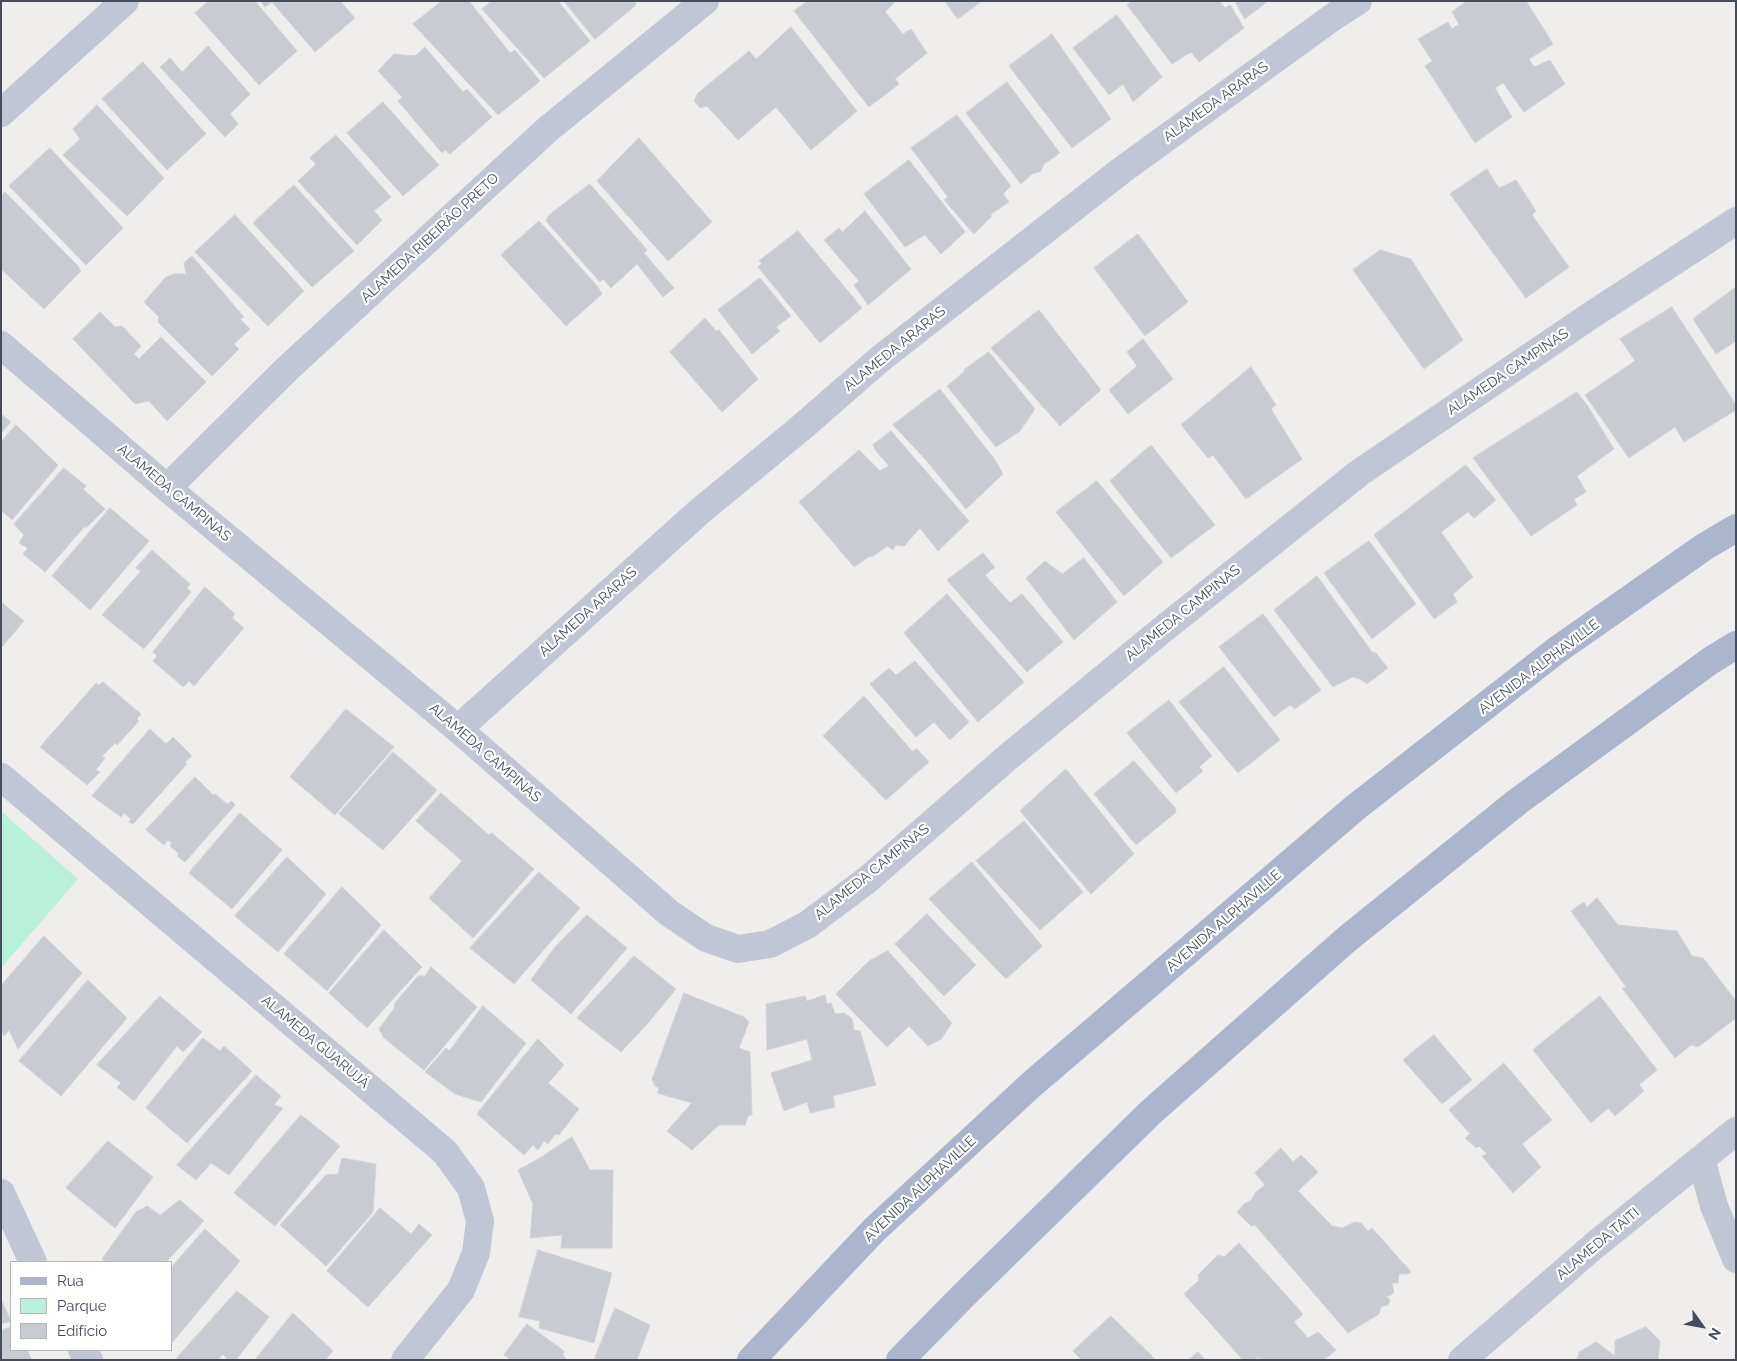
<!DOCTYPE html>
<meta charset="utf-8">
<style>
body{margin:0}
#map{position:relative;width:1737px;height:1361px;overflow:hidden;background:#f0eded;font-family:Raleway,sans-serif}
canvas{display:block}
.frame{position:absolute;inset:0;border:2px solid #454c5b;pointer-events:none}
.legend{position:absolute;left:10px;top:1261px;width:162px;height:90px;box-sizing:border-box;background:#fff;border:1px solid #b5b7bd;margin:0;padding:6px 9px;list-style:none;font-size:15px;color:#454c5b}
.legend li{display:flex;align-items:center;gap:10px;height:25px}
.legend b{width:25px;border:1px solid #b5b7bd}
.north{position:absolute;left:1677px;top:1301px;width:50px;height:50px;-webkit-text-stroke:4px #fff;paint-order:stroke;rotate:122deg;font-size:14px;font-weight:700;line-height:20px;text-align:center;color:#454c5b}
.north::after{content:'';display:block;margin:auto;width:18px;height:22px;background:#454c5b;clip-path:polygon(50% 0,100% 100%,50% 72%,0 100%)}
</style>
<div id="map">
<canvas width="1737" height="1361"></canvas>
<div class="frame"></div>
<ul class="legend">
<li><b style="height:6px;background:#abb6ce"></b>Rua</li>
<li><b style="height:14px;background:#b9f0d9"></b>Parque</li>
<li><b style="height:14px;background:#c9cbd3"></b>Edifício</li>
</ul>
<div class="north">N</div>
</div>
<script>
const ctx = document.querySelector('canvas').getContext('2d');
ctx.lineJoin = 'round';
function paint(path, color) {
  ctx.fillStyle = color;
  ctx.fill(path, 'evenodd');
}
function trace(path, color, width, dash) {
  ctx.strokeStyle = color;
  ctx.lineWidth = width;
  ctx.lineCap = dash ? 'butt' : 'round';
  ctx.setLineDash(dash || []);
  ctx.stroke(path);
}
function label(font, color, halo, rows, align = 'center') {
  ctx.font = font + ' Raleway,sans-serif';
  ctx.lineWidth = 4.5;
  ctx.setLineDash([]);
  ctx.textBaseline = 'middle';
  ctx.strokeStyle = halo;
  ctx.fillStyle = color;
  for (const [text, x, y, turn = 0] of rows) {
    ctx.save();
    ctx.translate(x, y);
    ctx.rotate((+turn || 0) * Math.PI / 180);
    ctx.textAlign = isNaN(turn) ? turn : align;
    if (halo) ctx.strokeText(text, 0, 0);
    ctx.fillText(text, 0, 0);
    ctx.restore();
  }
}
const green = new Path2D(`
 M1,811l77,68 -77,89z`);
const building = new Path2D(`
 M209,1h46l42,50 -38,34 -64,-72z
 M261,1h79l15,17 -40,34 -43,-50 -7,5z
 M442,1h27l41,52 5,-3 25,31 -42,34 -85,-91z
 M492,1h66l32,40 -46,37 -62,-69z
 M564,1h71l1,4 -41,34z
 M808,1h88l-11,11 18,22 8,-5 16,24 -32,26 4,5 -30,23 -75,-96z
 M945,1h37l-24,18z
 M1132,1h87l6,7 5,-3 14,23 -45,34 -8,-10 -19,12 -45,-59z
 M1235,1h33l-23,18z
 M1467,1h59l27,43 -24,15 5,8 16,-7 15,24 -41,28 -21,-29 -8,5 17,29 -37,26 -50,-77 7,-5 -14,-22 30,-17 4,7 7,-5 -7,-12z
 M1117,15l45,62 -29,25 -10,-18 -14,11 -36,-47z
 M791,27l66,84 -46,39 -35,-43 -38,33 -31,-34 -7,2 -6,-7 4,-8 51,-42 7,8z
 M1052,34l59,85 -39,29 -63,-82z
 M208,46l42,48 -20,20 8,10 -13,13 -65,-70 10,-9 12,14z
 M425,47l38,45 4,-3 25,28 -42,37 -5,-4 -3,3 -44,-52 4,-4 -24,-26 16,-17 21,2z
 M143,62l63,72 -39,36 -65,-71z
 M1007,82l53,71 -16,11 -3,7 -9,3 -11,10 -55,-71z
 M383,102l56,63 -36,31 -56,-63z
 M97,105l67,73 -37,38 -64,-61 17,-16 -7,-10z
 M957,115l54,71 -8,8 6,8 -18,12v3l-17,17 -30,-34 4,-3 -37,-49z
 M336,135l55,62 -17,14 8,9 -25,25 -59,-64 18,-17 -6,-6z
 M639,138l73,84 -44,39 -71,-80z
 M50,148l73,80 -37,37 -77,-79z
 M909,160l56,72 -24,22 -16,-19 -20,12 -41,-53z
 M1487,169l12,19 17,-8 20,31 -4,4 37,52 -43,31 -76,-104z
 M590,184l57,66 -3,3 30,35 -11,9 -26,-33 -26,24 -8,-9 -3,3 -54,-61 3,-6z
 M294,185l60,66 -42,36 -59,-64z
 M5,192l72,73 4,6 -37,38 -43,-40v-73z
 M865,211l46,58 -43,36 -14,-20 5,-4 -35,-41 15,-12 3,4z
 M235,215l69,76 -36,35 -73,-74z
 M539,221l59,66 4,7 -36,32 -65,-71z
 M798,231l64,77 -42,35 -62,-76 4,-4 -3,-2z
 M1138,234l50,68 -43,34 -51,-68z
 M1380,250l31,9 52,81 -39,29 -71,-99z
 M192,256l52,61 -4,2 10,10 -16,15 5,5 -27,27 -54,-54 1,-5 -15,-15 22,-25 8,-3h12l-2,-11z
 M760,278l31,38 -15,11 4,4 -28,23 -34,-44z
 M1736,287v54l-20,13 -23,-35z
 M1672,307l64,98v5l-52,32 -9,-15 -46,31 -44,-63 50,-34 -15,-22z
 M1039,310l62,80 -41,36 -69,-78z
 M100,312l15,15 7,-1 19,20 -7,8 5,5 22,-22 45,45 -39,39 -18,-20 -14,3 -62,-65z
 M705,318l11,13 3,-1 39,49 -36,33 -52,-60z
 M1143,339l30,40 -45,35 -19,-24 28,-24 -10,-14z
 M989,352l46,57 -15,22 -24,16 -49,-61 18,-15 -1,-1z
 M1251,367l25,38 -5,4 31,50 -56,40 -33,-44 -5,3 -27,-33z
 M940,389l55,71 8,14 -37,35 -40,-49 -33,-35z
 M1577,392l10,13 27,44 -37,27 9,16 -12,7 3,6 -46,31 -58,-78z
 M1,414l10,8 -10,11z
 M16,425l42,40 -46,55 -11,-10v-68z
 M891,431l78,90 -31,30 -18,-23 -16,18 -8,-1 -3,5 -6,-4 -15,11 -2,-1 -16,11 -55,-65 60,-52 21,21 9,-5 -13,-15 -3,-6z
 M1151,445l64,80 -44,33 -61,-77z
 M1466,465l30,35 -22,18 -6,-6 -27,20 32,45 -20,17 4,8 -23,17 -60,-84z
 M64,468l22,18 -3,3 22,20 -19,19 -1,-2 -40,46 -22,-18 5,-6 -9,-5 5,-8 -10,-11z
 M1097,481l66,81 -39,34 -68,-84z
 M110,508l39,33 -59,69 -38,-34z
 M1369,541l47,63 -44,35 -48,-66z
 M152,550l38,34 -3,4 4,4 -47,57 -42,-34 39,-44 -5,-3z
 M983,553l12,14 -10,8 25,28 12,-9 41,48 -36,30 -80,-92z
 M1084,558l33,44 -43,38 -48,-62 19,-17 17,13z
 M1317,576l55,76 4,1 12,15 -21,16 -7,-5 -8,-2 -19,10 -59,-77z
 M205,587l30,27 -3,4 12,10 -50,58 -5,-5 -6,6 -30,-26 4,-5 -4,-4z
 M947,594l77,88 -46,40 -74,-89z
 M1,602l23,19 -23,27z
 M1263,614l58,76 -26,19 -5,-4 -16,12 -55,-70z
 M915,661l54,61 -19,18 -16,-18 -18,15 -46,-53 19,-16 7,7z
 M1224,667l56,73 -42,33 -59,-71z
 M103,682l38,32 -4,5 2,2 -22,24 -2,-2 -13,13 3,2 -9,12 4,2 -13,13 -47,-38 56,-64 3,2z
 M864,696l48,55 5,-2 12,13 -43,38 -63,-64z
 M1169,700l43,56 -13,11 4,4 -27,22 -49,-60z
 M346,709l48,38 -59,68 -45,-38z
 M150,729l16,15 7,-7 19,19 -7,6 2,2 -54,60 -4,-2 2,-3 -7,-6 -3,4 -29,-21z
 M393,752l44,38 -54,60 -44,-36z
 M1134,761l42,48 -1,4 -39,32 -42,-51z
 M1066,769l68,85 -43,40 -71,-83z
 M195,777l18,18 2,-1 12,10 5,-3 3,4 -50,57 -8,-6 2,-2 -9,-8 2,-3 -4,-3 -4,5 -18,-15z
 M441,793l48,42 3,-2 42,36 -61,69 -44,-40 33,-37 -46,-40z
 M240,813l42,37 -50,59 -43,-36z
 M1024,821l59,71 -43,38 -64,-69z
 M287,857l39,37 -48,58 -43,-36z
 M972,862l70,84 -36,33 -77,-80z
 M539,872l41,36 -66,76 -44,-36z
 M342,887l39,38 -54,66 -43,-37z
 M1597,898l21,27 59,6 15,25 11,2 33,43v17l-38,29 -7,-2 -16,13 -53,-70 4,-1 -55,-76 13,-9 3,5z
 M927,914l49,51 -32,31 -49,-52z
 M587,915l40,33 -56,66 -40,-34 24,-33z
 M384,930l38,37 -55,61 -38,-35z
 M44,936l38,37 -64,76 -9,-19 -5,6 -3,-7v-43z
 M888,951l64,72 -11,16 -13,7 -19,-20 -22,21 -51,-53 33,-33z
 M634,956l42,33 -27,33 -28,30 -44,-34z
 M431,967l46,40 -53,63 -40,-32 -5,-9 16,-22 -1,-3 24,-28h7z
 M88,980l39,38 -66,78 -42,-35z
 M684,993l60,24 5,5 -10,26 11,4 2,63 -4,1 -3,9h-26l-27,25 -25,-19 25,-28 -35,-10 2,-5 -4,-2 -3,-6z
 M825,995l2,9 4,-1 4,11 10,-1 7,6 2,11 6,1 16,54 -43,11 2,11 -25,6 -3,-11 -23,9 -13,-38 41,-13 -5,-21 -40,11 -1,-46 39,-8 2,5z
 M160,996l42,36 -19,20 -6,-6 -43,55 -17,-14 4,-4 -24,-18z
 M1600,996l57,74 -18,15 5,6 -29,25 -7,-8 -17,15 -58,-73z
 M483,1006l43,37 -45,59 -26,-8 -30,-22 21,-24 3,3z
 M1434,1035l38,45 -30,24 -39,-44z
 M203,1038l17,13 4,-5 28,25 -65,72 -41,-35z
 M538,1039l26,26 -16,18 31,26 -20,26 -4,-1 -7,10 -4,-3 -6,9 -5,-5 -9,10 -47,-41z
 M1504,1063l48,57 -30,24 19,23 -28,26 -31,-37 5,-2 -8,-8 -3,2 -11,-10 5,-4 -21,-24z
 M256,1075l25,21 -7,9 9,3 -54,67 -18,-12 -15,17 -19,-15z
 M301,1115l39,31 -65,80 -41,-33z
 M572,1137l18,33h23l-1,78h-51l1,-13 -32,3 3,-34 -15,-34 22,-12z
 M108,1141l45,36 -38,51 -49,-40z
 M1281,1148l12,14 8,-7 17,17 -20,19 34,35 10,2 13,-6 6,1 7,8 4,-3 39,44 -4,2h-8l-1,9h-6l2,9 -4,4h-4l4,4 -2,5 -7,2 -2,7 -31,19 -93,-108 -4,1 -14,-14 7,-8 7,-4 5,-8 9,-7 -10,-12z
 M342,1158l34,6 -3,48 -47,54 -46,-41 46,-50 12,-1z
 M180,1200l24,21 -38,41h-60l-4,-3 34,-47 11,-6 13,9z
 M380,1208l31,26 8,-10 13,11 -64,72 -41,-36z
 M205,1229l35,32 -69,83v-76z
 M1239,1243l64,71 -9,8 14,16 10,-6 18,18 -12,10h-64l-2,-3 -3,3h-12l-59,-66 15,-14 -1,-5 20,-20 6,2z
 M538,1250l74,23 -18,70 -55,-15 1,-7 -21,-4z
 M237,1291l32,26 -33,43h-8l-5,-6 -5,6h-43z
 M1,1299l10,22 -10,3z
 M615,1308l35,17 -13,35h-39l-3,-2z
 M293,1313l40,38 -8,9h-70z
 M1111,1316l45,44h-74l-9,-9z
 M527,1324l37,27 -1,4 4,5h-56l-7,-5z
 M11,1327v23h16l5,10h-31v-29z
 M1646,1327l14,14 -2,19h-81l2,-8 17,-10 19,14v-15z
 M1198,1352l7,8h-16z`);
const minor = new Path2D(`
 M1,113l124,-112
 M1,345l166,143 291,241 211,184 37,25 32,11 32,-5 37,-19 60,-45 141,-123 154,-127 197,-157 231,-157 146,-95
 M167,488l121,-120 260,-239 157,-128
 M458,729l241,-217 103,-85 78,-68 242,-189 211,-153 25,-16
 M1,777l444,375 26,36 9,33 -4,32 -15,37 -56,70
 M1701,1159l13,47 22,53
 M1,1193l32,69
 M82,1350l7,10
 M1462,1360l133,-115 141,-114`);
const major = new Path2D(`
 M751,1360l123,-130 158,-146 324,-277 201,-157 147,-103 32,-19
 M900,1360l65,-66 186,-182 196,-173 170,-137 193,-141 26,-16`);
const streetNames = [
 ["ALAMEDA ARARAS",1216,102,-36],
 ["ALAMEDA RIBEIRÃO PRETO",430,238,-43],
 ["ALAMEDA ARARAS",895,349,-39],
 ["ALAMEDA CAMPINAS",1508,372,-34],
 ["ALAMEDA CAMPINAS",174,493,40],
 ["ALAMEDA ARARAS",588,612,-42],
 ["ALAMEDA CAMPINAS",1183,613,-39],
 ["AVENIDA ALPHAVILLE",1539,667,-37],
 ["ALAMEDA CAMPINAS",485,753,41],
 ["ALAMEDA CAMPINAS",872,872,-39],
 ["AVENIDA ALPHAVILLE",1224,921,-41],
 ["ALAMEDA GUARUJÁ",315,1042,40],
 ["AVENIDA ALPHAVILLE",920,1189,-43],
 ["ALAMEDA TAITI",1598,1244,-40]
];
paint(green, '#b9f0d9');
paint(building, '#c9cbd3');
trace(building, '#d1d2d9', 1);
trace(minor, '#c0c6d3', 28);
trace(major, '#abb6ce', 28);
label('14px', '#454c5b', '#fff', streetNames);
</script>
